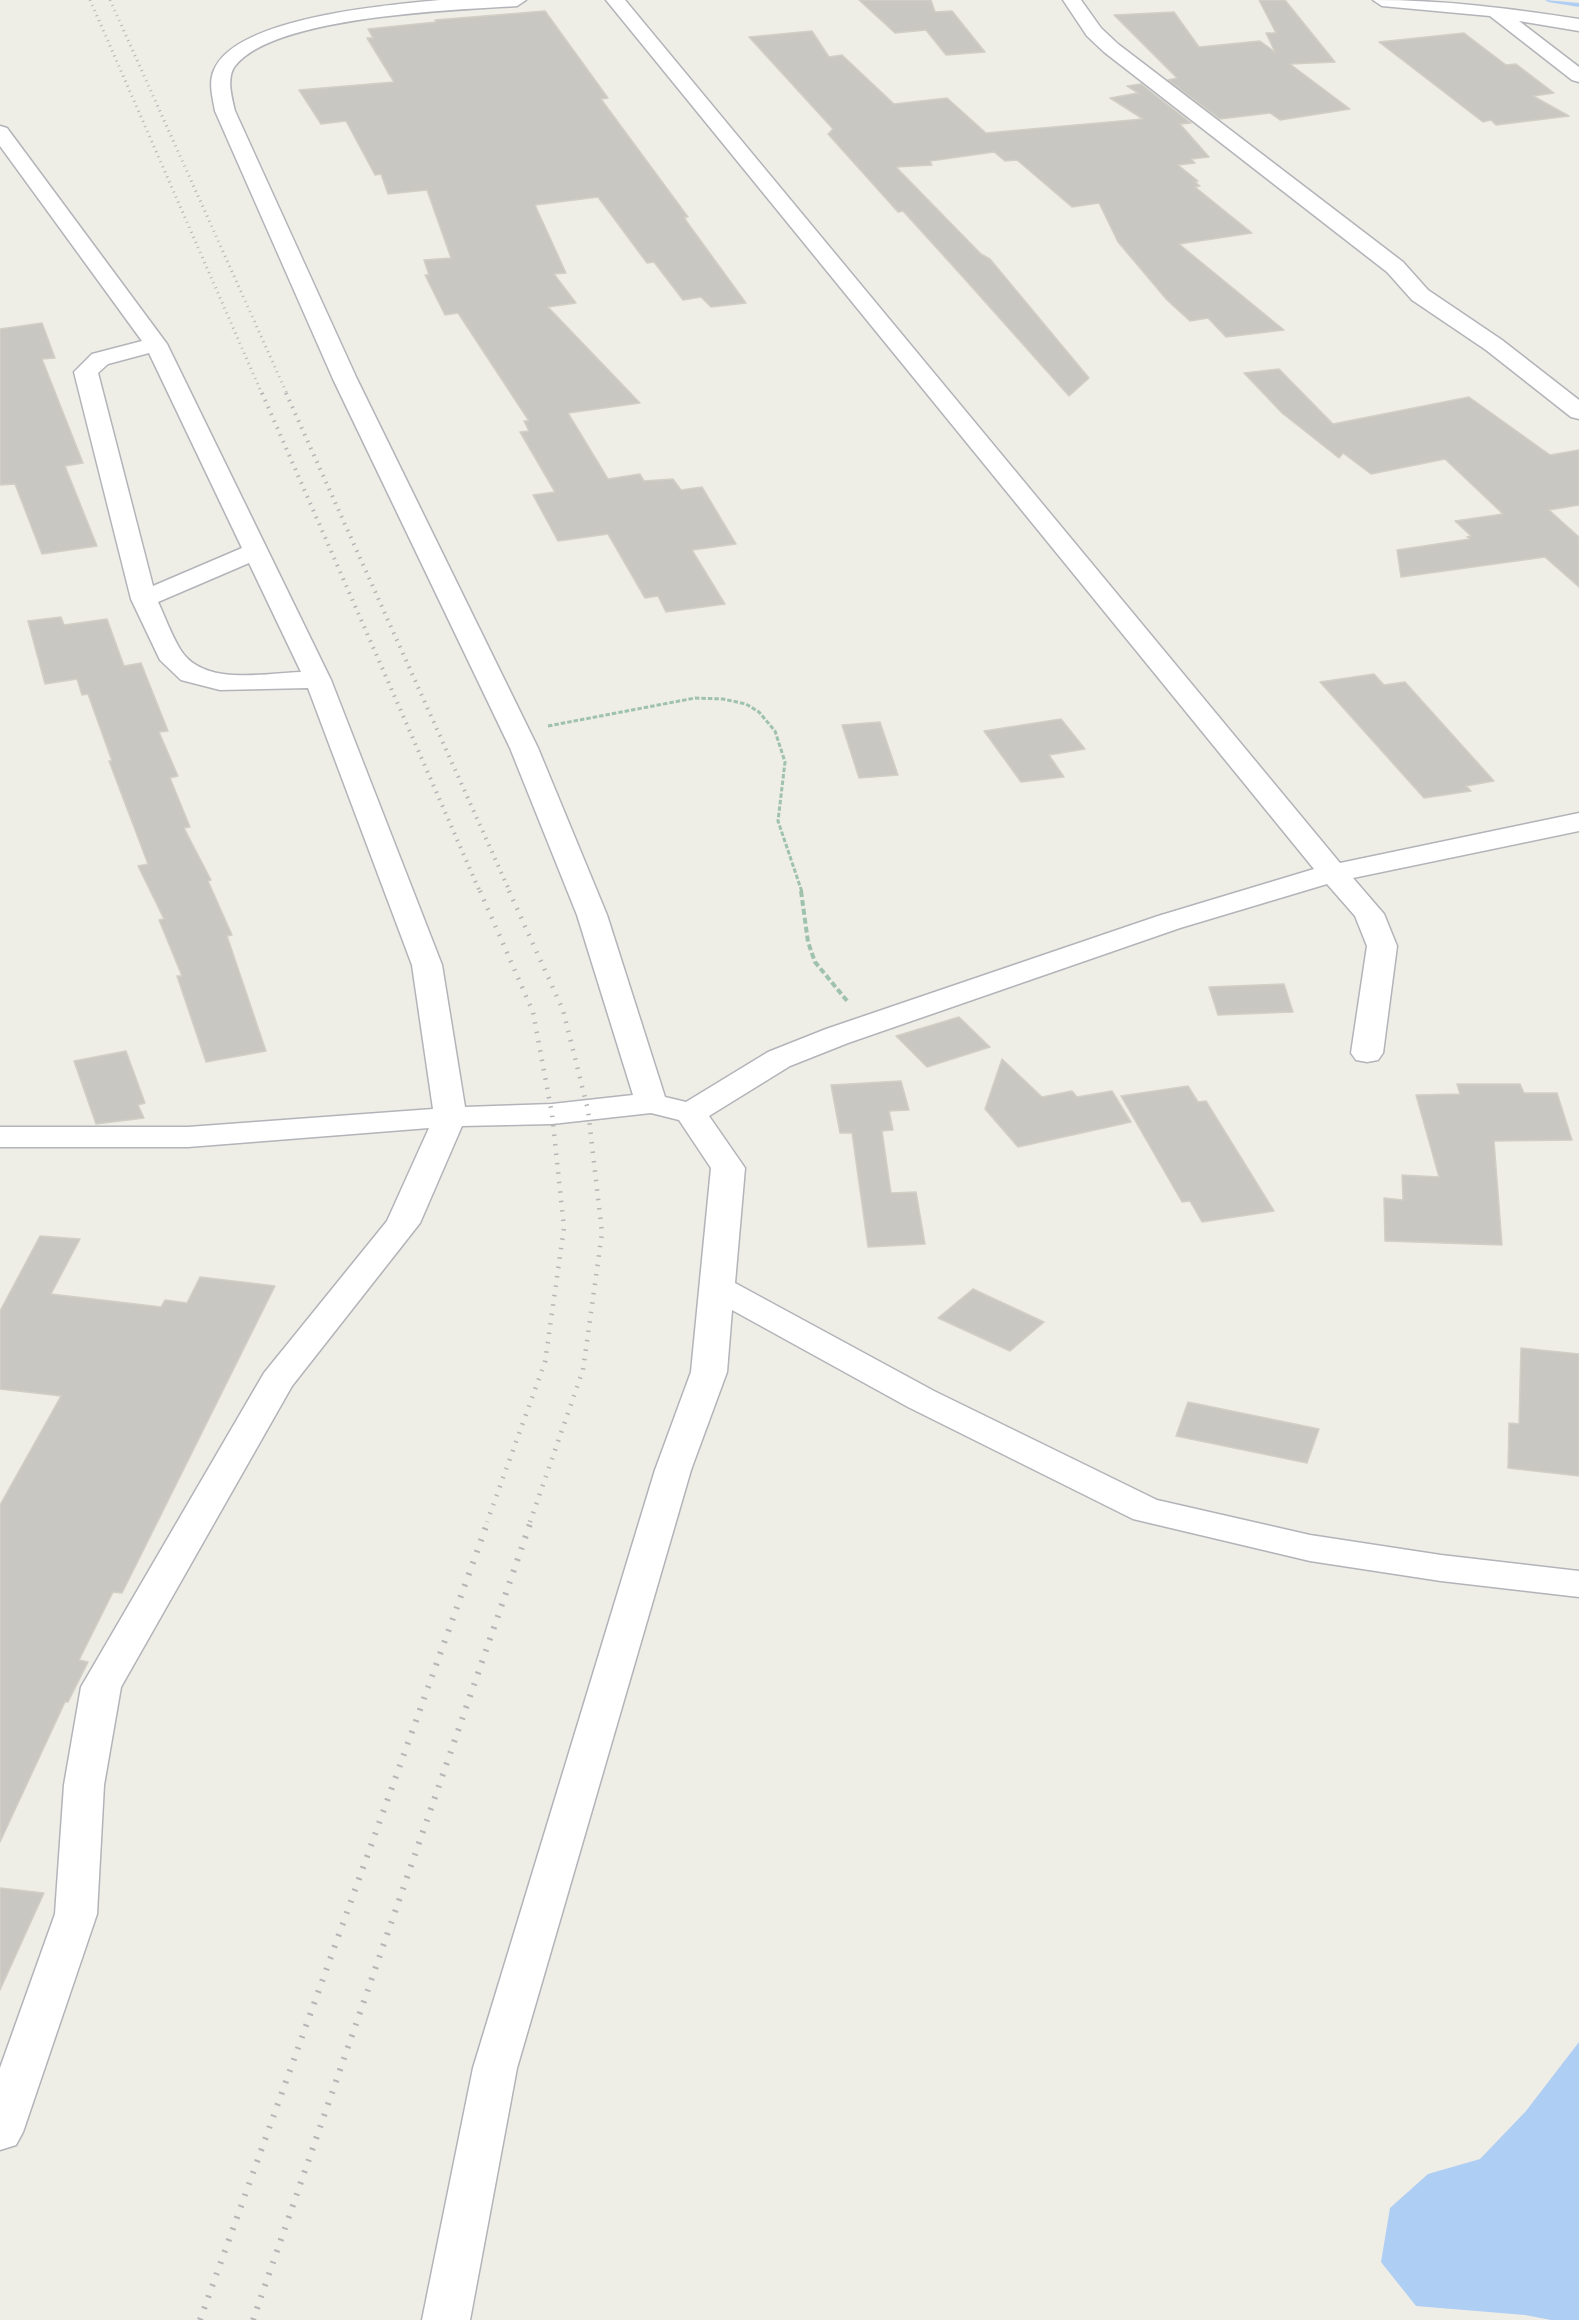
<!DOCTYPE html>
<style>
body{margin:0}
canvas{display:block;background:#eeede6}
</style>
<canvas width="1579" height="2320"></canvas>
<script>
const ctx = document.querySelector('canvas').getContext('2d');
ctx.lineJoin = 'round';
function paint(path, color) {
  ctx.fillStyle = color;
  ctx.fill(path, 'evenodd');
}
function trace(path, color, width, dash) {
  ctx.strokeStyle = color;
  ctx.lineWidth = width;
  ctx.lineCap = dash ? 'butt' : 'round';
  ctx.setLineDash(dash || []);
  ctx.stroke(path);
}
const water = new Path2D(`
 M1579,2042v278h-28l-26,-5 -109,-9 -35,-44 9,-54 38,-34 52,-15 46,-48z`);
const stream = new Path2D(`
 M1545,0l34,3v4l-31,-5z`);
const building = new Path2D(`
 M859,0h72l4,12 17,-1 33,41 -39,3 -20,-25 -31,3z
 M1259,0h26l50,62 -45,2 60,45 -70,11 -10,-7 -50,6 -52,-39 9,-2 -63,-63 60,-3 25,35 61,-6 15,11 -9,-19h10z
 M545,11l63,87 -7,1 87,118h-4l3,5 59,81 -35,4 -10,-10 -18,3 -29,-38 -7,1 -49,-66 -63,8 31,68 -12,1 22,29 -28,4 92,96 -72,10 40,66 32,-5 4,7 29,-2 8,11 21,-3 34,57 -44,6 33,54 -59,8 -8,-16 -13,2 -37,-64 -50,7 -25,-46 22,-3 -35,-60 9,-1 -5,-10h5l-71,-108 -13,2 -20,-40h4l-5,-15 27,-2 -24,-68 -39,4 -7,-20 -6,1 -29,-54 -25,3 -22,-34 95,-8 -27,-44h6l-5,-9 68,-7 -1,-2z
 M812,31l17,26 13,-2 52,49 53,-6 39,35 157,-14 -33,-21 28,-5 -11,-7 14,-2 50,39 -11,1 29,33 -18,2 4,4 -17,2 20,16 -3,1 5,4 -5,1 57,46 -73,11 105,86 -58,7 -18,-19 -18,3 -23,-21 -49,-58 -19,-39 -27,4 -55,-47 -12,1 -11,-9 -64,9 2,4 -36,2 85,87 9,5 99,119 -20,18 -107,-120 -59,-65 -5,1 -70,-78 5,-5 -84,-92z
 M1464,33l42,32 10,-1 38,29 -21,3 36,20 -73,9 -5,-5 -8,2 -104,-80z
 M42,323l13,35 -13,1 41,104 -18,3 32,80 -55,8 -27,-70 -15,1v-156z
 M1279,369l54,55 136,-27 81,58 29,-5v55l-30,5 30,27v50l-34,-30 -144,20 -4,-27 73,-11 -3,-2 4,-1 -16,-15 48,-7 -58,-55 -74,15 -28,-21 -4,5 -57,-45 -38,-40z
 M61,617l3,8 43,-6 17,47 17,-3 27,68 -9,1 19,44 -8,2 20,49 -6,1 27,52 -3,1 24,54 -5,1 39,115 -60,11 -29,-86h5l-23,-56 5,-1 -26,-53 10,-2 -39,-103h3l-24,-67 -6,1 -5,-16 -32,5 -17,-63z
 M1374,674l10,11 21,-3 89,99 -28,5 5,5 -47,7 -104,-116z
 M1061,719l24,30 -36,6 15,22 -43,5 -37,-51z
 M880,722l18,53 -39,3 -17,-53z
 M1284,984l9,28 -75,3 -9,-28z
 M959,1017l31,30 -63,20 -31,-31z
 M126,1051l19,52 -7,2 6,13 -48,6 -22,-63z
 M1002,1059l40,38 30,-6 5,6 35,-6 19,31 -113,25 -33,-38z
 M901,1081l8,29 -20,1 4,19 -11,1 9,62 25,-1 9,52 -57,3 -16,-114h-12l-9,-48z
 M1457,1084h63l4,9h33l15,47 -78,1 8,104 -117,-4 -1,-43 19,2 -1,-25 37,2 -23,-82 44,-1z
 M1188,1086l10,16 8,-1 68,110 -72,11 -12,-21 -8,1 -61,-106z
 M40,1236l40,3 -29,55 110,13 4,-7 22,3 13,-26 75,9 -153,307 -9,-1 -34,68 9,2 -20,40h-3l-65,140v-337l61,-109 -61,-7v-78z
 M973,1289l71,33 -34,29 -72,-33z
 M1521,1348l58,6v122l-71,-8 1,-45 10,1z
 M1188,1402l131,27 -12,34 -131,-27z
 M0,1888l44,5 -44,97z`);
const pathFar1 = new Path2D(`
 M548,726l147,-28 28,1 23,5 13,8 16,19 10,31 -7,59 24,71`);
const path = new Path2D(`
 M801,891l7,51 7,20 33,40`);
const minor = new Path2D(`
 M440,0h86l-9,6c-63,4 -243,10 -282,60 -9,12 -3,32 0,45l122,268 181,369 69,167 58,182 21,5 82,-50 58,-23 332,-113 156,-47 -708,-869h19l715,863 239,-50v18l-226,47 31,36 13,32 -14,107 -5,7 -11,2 -11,-2 -5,-7 16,-107 -12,-30 -28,-32 -147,44 -332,115 -58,23 -81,50 36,52 -10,115 199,108 223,109 153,35 131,20 138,16v26l-138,-16 -131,-20 -177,-42 -225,-112 -176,-97 -5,62 -36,98 -174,598 -47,252h-48l51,-252 182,-598 36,-98 20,-204 -32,-48 -28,-7 -99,11 -90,2 -42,97 -128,163 -171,301 -17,98 -7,129 -74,218 -7,13 -16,5v-82l55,-154 9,-129 17,-98 183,-314 123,-152 42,-93 -241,19h-188v-20h188l245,-18 -21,-144 -104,-277 -88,2 -39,-10 -21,-20 -29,-61 -57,-227 18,-18 50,-13 -142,-195v-20l7,2 160,216 164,336 111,285 23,142 87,-3 81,-9 -56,-180 -67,-167 -177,-369 -118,-268c-2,-13 -7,-28 -1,-41 22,-53 174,-65 226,-70zM149,353l93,195 -89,38 -55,-213 10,-9zM249,563l52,109c-37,1 -98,15 -121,-23 -9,-15 -15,-32 -22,-47z
 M1063,0h18l20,28 17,16 285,218 25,28 74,50 77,60v19l-8,-2 -85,-67 -74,-50 -25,-28 -283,-220 -17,-16z
 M1373,0c72,0 135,8 206,19v12l-60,-10 60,46v15l-7,-2 -82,-64 -108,-10z`);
const railFar3 = new Path2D(`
 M90,0l172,394
 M110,0l177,394`);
const railFar2 = new Path2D(`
 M262,393l218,499
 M286,393l224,499`);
const railFar1 = new Path2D(`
 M480,891l53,121 19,102 12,114 -19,134 -58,160
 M509,891l54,119 25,100 14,123 -19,137 -53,152`);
const rail = new Path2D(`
 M200,2320l288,-799
 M253,2320l278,-799`);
paint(water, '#afcef4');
paint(stream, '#afcef4');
paint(building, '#c9c7c2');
trace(building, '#d2cfc5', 1.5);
trace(minor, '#b3b4b9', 3);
trace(pathFar1, '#9fc2ad', 3, [4.5, 2]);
trace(path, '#9fc2ad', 4, [6, 3]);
paint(minor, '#fff');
trace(railFar3, '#b5b6b6', 3, [1, 4.5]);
trace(railFar2, '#b5b6b6', 4, [1.5, 6]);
trace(railFar1, '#b5b6b6', 4.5, [1.5, 8]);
trace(rail, '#b5b6b6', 6, [2, 10]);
</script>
